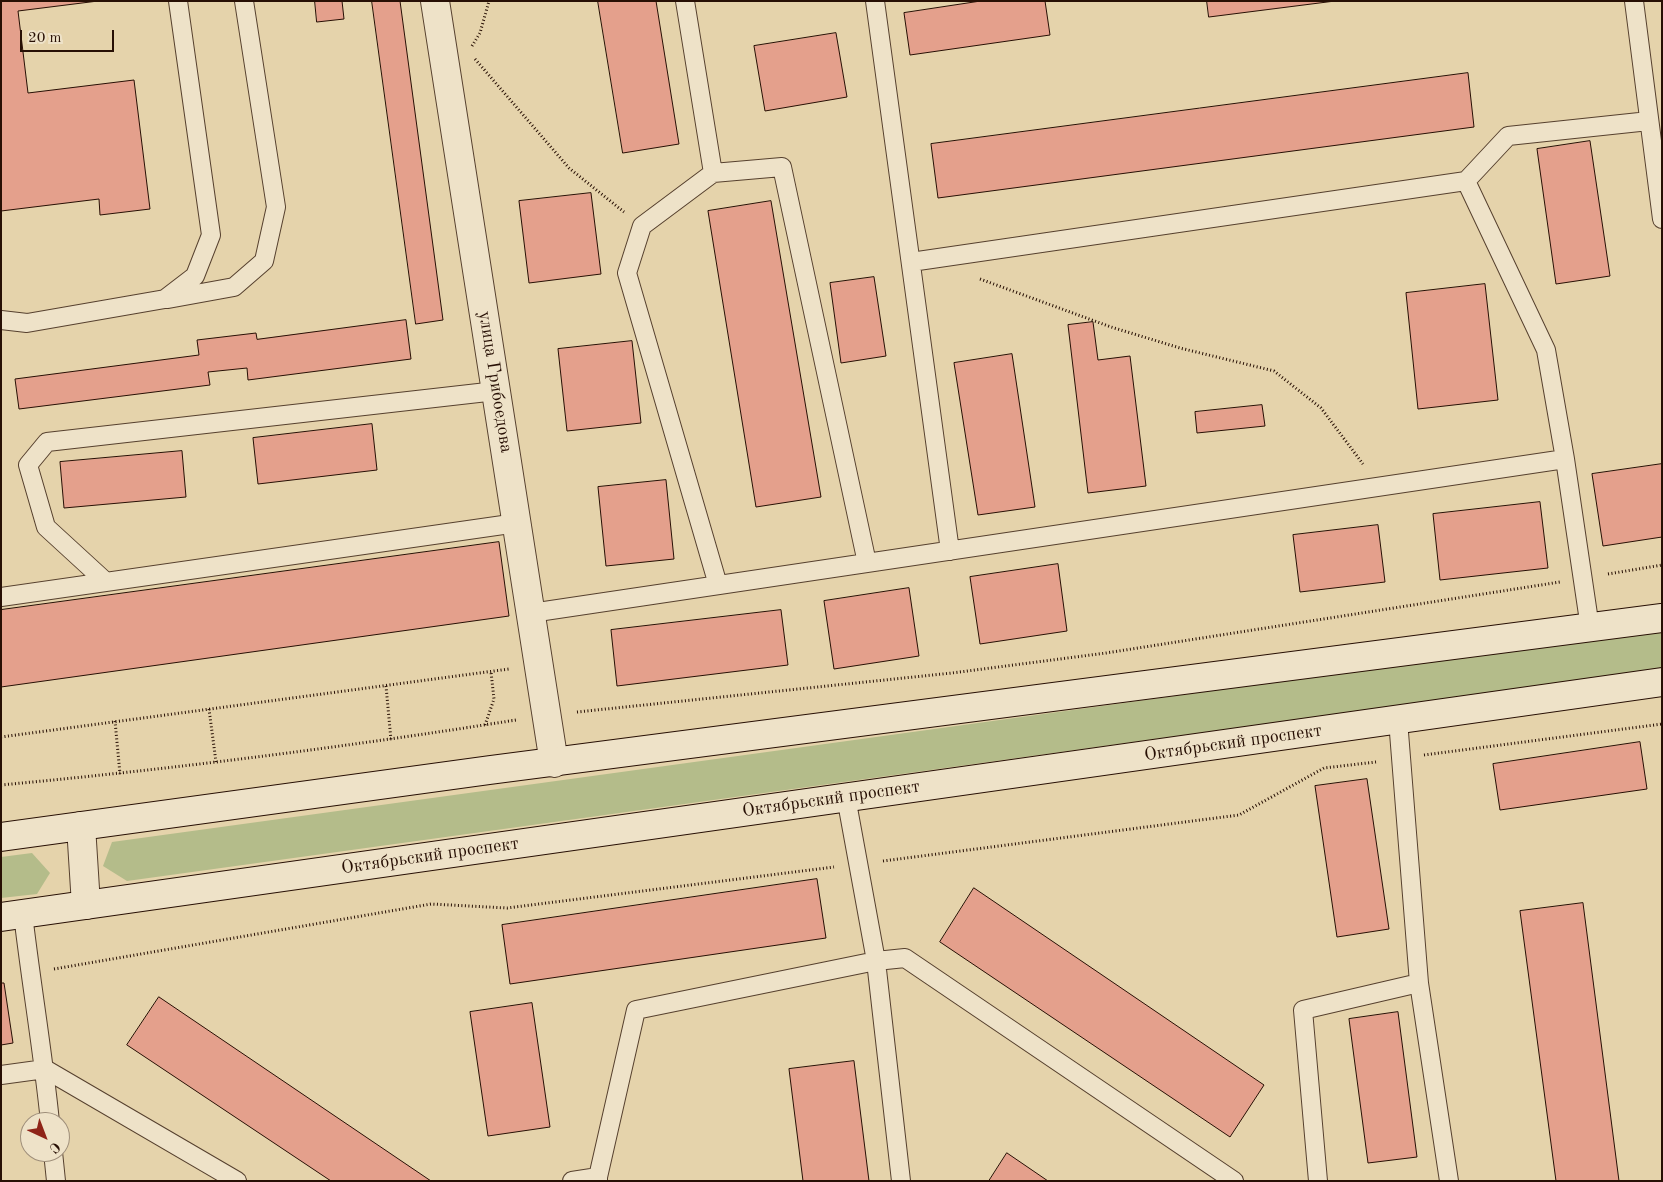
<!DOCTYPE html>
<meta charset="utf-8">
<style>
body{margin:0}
#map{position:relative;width:1663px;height:1182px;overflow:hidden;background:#e5d3ab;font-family:"Old Standard TT",serif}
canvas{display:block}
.frame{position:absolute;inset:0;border:2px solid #270f04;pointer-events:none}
.north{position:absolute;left:20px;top:1112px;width:50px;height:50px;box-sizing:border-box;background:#eee2c8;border:1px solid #9e8e7a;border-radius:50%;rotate:137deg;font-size:14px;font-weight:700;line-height:20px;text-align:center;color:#270f04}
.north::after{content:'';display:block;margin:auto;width:18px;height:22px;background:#8f2418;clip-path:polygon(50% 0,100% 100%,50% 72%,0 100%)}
.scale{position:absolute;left:20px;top:30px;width:94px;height:22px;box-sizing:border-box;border:2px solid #270f04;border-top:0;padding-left:6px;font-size:15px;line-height:18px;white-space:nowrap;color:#270f04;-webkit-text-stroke:4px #eee2c8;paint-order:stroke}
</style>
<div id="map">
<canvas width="1663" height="1182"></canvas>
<div class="frame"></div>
<div class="north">С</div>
<div class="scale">20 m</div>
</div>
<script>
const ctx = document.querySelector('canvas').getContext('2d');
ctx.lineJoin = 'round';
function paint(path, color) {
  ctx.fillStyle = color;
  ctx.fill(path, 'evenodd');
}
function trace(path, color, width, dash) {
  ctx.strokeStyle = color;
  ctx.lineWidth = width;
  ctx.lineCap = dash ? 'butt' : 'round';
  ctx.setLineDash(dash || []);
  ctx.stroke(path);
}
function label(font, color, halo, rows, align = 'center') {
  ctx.font = font + ' "Old Standard TT",serif';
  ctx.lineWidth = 4;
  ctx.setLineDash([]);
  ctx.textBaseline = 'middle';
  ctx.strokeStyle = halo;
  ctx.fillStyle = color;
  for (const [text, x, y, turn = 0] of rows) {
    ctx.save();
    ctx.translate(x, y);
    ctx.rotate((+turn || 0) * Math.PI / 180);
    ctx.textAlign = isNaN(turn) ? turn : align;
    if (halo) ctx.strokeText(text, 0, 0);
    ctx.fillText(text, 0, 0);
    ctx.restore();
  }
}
const green = new Path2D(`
 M1662,629v40l-1535,212 -24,-15 9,-24z
 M32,853l18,20 -13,21 -36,4v-41z`);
const building = new Path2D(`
 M1,1h97l-80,10 10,82 106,-13 16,129 -50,6 -1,-16 -98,12z
 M315,1h27l2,18 -27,3z
 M372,1h28l43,319 -27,4z
 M598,1h58l23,143 -56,9z
 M981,1h64l5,34 -140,20 -6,-42z
 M1207,1h128l-126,16z
 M836,33l11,64 -82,14 -11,-65z
 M1468,73l6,54 -536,71 -7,-54z
 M1590,141l20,135 -54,8 -19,-135z
 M591,193l10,81 -72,9 -10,-82z
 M771,201l50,296 -65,10 -48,-296z
 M874,277l12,79 -45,7 -11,-80z
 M1485,284l13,116 -80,9 -12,-116z
 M406,320l5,39 -163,21 -1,-12 -39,4 2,13 -191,24 -4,-30 184,-24 -2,-15 59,-7 1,6z
 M1093,322l5,38 32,-4 16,130 -58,7 -20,-168z
 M632,341l9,82 -74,8 -9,-82z
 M1012,354l23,153 -57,8 -24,-152z
 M1262,405l3,21 -68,7 -2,-21z
 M372,424l5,46 -119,14 -5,-46z
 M182,451l4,46 -122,11 -4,-46z
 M1662,464v73l-59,9 -11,-72z
 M666,480l8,79 -68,7 -8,-79z
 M1540,502l8,66 -108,12 -7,-66z
 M1378,525l7,57 -85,10 -7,-57z
 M499,542l10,74 -508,71v-77z
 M1058,564l9,67 -87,13 -10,-67z
 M909,588l10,68 -85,13 -10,-68z
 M781,610l7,55 -171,21 -6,-56z
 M1640,742l7,47 -147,21 -7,-46z
 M1367,779l22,150 -52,8 -22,-151z
 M817,879l9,59 -316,46 -8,-59z
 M974,888l290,197 -34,52 -290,-195z
 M1583,903l36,278h-63l-36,-270z
 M1,983h3l9,60 -12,2z
 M159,997l272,184h-100l-204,-136z
 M532,1003l18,124 -62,9 -18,-124z
 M1398,1012l19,145 -49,6 -19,-144z
 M854,1061l15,120h-66l-14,-112z
 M1007,1153l41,28h-59z`);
const path = new Path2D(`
 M472,46l8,-13 9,-32
 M475,59l94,109 55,44
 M980,279l131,48 69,21 94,23 47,37 42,56
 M1608,574l54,-9
 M386,686l5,54
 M209,709l7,53
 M577,712l375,-39 154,-20 454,-71
 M115,721l5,53
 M485,725l9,-26 -3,-27
 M1,737l508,-68
 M1424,755l238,-31
 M1,785c173,-16 344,-38 515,-65
 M883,861l356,-46 85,-47 52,-6
 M54,969l377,-65 76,4 327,-41`);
const service = new Path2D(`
 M685,1l28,172 69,-6 85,396
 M875,1l75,550
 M1634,1l28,218
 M713,173l-71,53 -15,47 91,312
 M911,262l555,-81
 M168,299l66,-12 30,-26 12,-54 -32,-206
 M1,320l26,3 138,-24 30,-23 16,-41 -33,-234
 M106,582l-60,-55 -18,-62 19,-23 449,-51
 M1,597l516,-74
 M531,613l1034,-154
 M1590,628l-25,-169 -19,-109 -80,-169 42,-45 141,-15
 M1398,720l21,263 30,198
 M846,797l30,164 25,220
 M23,914c8,69 20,138 27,208
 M1,1075l44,-6 192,112
 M53,1152l3,29
 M572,1181l26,-4
 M598,1181v-4l38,-167 240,-49 29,-3 329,223
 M1318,1181l-15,-171 116,-27`);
const minor = new Path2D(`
 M435,1l119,762`);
const tertiary = new Path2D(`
 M81,826l5,79`);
const secondary = new Path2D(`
 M1,837l489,-67 1172,-152
 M1,917l1661,-235`);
const streetNames = [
 ["улица Грибоедова",495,382,81],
 ["Октябрьский проспект",1233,743,-8],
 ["Октябрьский проспект",831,799,-8],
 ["Октябрьский проспект",430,856,-8]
];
paint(green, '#b4bc8a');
paint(building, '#e4a08c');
trace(building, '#270f04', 1);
trace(service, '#56402e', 20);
trace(minor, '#56402e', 30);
trace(tertiary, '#56402e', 30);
trace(secondary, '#270f04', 30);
trace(path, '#270f04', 3, [1, 2.5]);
trace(service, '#eee2c8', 18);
trace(minor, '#eee2c8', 28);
trace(tertiary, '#eee2c8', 28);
trace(secondary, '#eee2c8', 28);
label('18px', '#270f04', '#eee2c8', streetNames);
</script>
